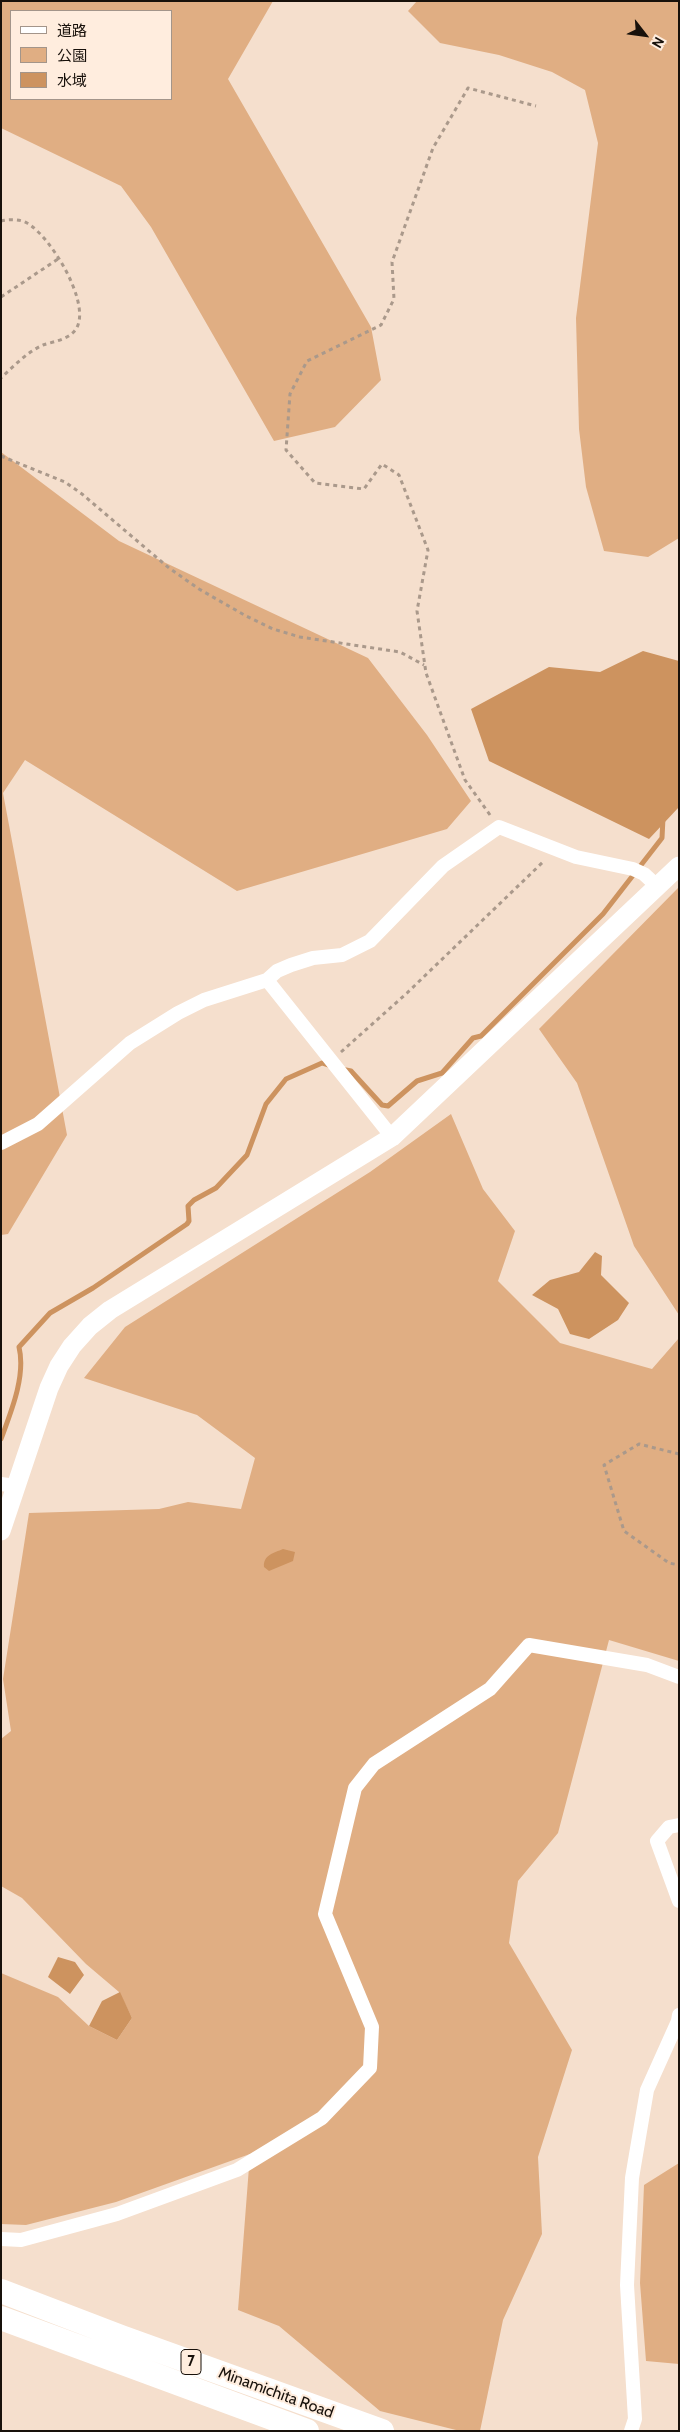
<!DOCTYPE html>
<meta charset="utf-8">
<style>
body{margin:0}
#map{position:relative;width:680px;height:2432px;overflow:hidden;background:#f5dfcd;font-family:Cabin,"Noto Sans JP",sans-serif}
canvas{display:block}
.frame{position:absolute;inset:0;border:2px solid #18110b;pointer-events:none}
.legend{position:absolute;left:10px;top:10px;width:162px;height:90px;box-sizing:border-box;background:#ffedde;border:1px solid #a3958a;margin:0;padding:6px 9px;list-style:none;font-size:15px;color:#18110b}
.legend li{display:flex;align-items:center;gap:10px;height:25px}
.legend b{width:25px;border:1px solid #a3958a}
.north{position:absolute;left:620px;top:10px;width:50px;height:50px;-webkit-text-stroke:4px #ffedde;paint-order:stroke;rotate:120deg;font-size:14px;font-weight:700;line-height:20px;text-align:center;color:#18110b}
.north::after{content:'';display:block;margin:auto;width:18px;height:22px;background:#18110b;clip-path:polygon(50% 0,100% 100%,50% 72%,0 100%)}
</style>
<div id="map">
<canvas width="680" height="2432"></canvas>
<div class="frame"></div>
<ul class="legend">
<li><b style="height:6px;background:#fff"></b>道路</li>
<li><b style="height:14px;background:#e0ae83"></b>公園</li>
<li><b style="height:14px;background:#cd935f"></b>水域</li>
</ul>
<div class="north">N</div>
</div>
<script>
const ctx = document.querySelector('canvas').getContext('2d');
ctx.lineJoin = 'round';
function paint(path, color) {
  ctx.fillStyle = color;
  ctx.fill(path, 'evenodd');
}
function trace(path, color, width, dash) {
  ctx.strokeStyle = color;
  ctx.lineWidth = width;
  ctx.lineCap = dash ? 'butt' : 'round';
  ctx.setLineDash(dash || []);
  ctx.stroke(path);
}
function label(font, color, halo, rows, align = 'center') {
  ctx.font = font + ' Cabin,sans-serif';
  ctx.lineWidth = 4;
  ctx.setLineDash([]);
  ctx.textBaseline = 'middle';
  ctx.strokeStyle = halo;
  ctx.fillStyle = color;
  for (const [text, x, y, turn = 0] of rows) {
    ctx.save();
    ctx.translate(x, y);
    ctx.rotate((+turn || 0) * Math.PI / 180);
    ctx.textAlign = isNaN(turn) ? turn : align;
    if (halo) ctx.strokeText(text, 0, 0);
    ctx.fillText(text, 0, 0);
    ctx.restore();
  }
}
const green = new Path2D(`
 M1,1h272l-45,78 143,248 10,53 -46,47 -61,14 -123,-214 -30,-41 -120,-58zM11,11h160v88h-160z
 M417,1h262v537l-31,19 -44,-6 -18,-64 -7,-58 -3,-111 22,-175 -13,-53 -33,-18 -53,-17 -59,-12 -32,-32z
 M1,452l118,89 249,117 59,77 44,66 -24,28 -210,62 -212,-131 -22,33 64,342 -59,99 -7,1z
 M679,887v428l-45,-69 -57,-163 -38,-54z
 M451,1114l32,75 32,42 -17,50 62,62 92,26 27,-31v323l-70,-21 -51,193 -40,48 -9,62 63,107 -34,107 4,77 -39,86 -23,111h-20l-80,-20 -101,-85 -41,-16 12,-156 -134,48 -90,23 -25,-1v-251l57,24 31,29 28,14 15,-22 -13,-26 -33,-28 -64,-66 -21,-12v-147l10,-8 -8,-52 26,-166 130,-4 29,-7 53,7 14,-51 -58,-43 -113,-37 41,-51 245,-155z
 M679,2163v201l-33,-3 -6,-78 4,-98z`);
const water = new Path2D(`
 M643,651l36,10v146l-30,32 -160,-78 -18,-52 78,-42 51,5z
 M595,1252l7,4 -1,19 28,28 -11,17 -29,19 -19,-5 -12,-25 -26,-14 18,-15 29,-8z
 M283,1549l12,3 -2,9 -24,10 -5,-4c-1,-12 10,-14 19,-18z
 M58,1957l17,5 9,13 -14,19 -22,-17z
 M120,1992l12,26 -15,22 -28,-14 13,-25z`);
const stream = new Path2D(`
 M341,1069l10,2 31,34 6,1 29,-25 25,-8 31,-35 8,-2 122,-122 59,-76 1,-20
 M1,1439c10,-27 25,-63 18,-92l31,-34 43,-25 94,-64 2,-3 -1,-15 6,-6 22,-12 31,-33 19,-51 20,-25 36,-16 9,3`);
const path = new Path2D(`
 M1,221c8,-2 19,-2 26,2 23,13 61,75 51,102 -5,14 -23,16 -35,20 -16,7 -29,21 -42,33
 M1,297l57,-38
 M1,456l64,26 17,12 87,74 30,21 47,27 27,13 27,8 100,15 24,13
 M490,815l-25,-35 -39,-107 -9,-62 11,-61 -29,-75 -17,-11 -18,25 -49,-6 -29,-33 4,-56 17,-33 74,-36 13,-26 -2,-37 41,-114 35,-60 68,18
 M341,1052l66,-59 137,-132
 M679,1454l-40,-10 -35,21 20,66 45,32 10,2`);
const street = new Path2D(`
 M267,980l125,157
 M1,1143l37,-19 92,-81 48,-30 26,-13 63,-20 10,-9 14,-6 22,-7 29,-3 28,-14 73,-75 56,-39 77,30 57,12 11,5 14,13
 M1,1484l15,2
 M679,1825l-10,2 -12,14 22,60
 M1,2239l20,1 96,-26 120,-44 85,-52 48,-50 2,-41 -47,-113 30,-126 19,-24 116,-75 39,-44 118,20 32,12
 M631,2431l4,-12 -8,-134 5,-107 15,-88 31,-69 1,-6`);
const secondary = new Path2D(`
 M1,1531l48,-143 10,-22 13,-20 18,-20 20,-16 282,-173 287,-271`);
const highway = new Path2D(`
 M1,2291l120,46 261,94
 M1,2318l306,113`);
const shields = [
 [191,2362,20]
];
const shieldNames = [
 ["7",191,2362]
];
const streetNames = [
 ["Minamichita Road",276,2393,20]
];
paint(green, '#e0ae83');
paint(water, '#cd935f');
trace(stream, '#cd935f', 5);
trace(path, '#aa998b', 3, [4, 4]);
trace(street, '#fff', 14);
trace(secondary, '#fff', 19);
trace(highway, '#fff', 24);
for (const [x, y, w] of shields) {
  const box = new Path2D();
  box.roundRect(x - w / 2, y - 12.5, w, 25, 4);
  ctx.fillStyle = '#ffedde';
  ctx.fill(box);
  trace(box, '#18110b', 1);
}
label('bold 15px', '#18110b', null, shieldNames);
label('16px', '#18110b', '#ffedde', streetNames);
</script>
